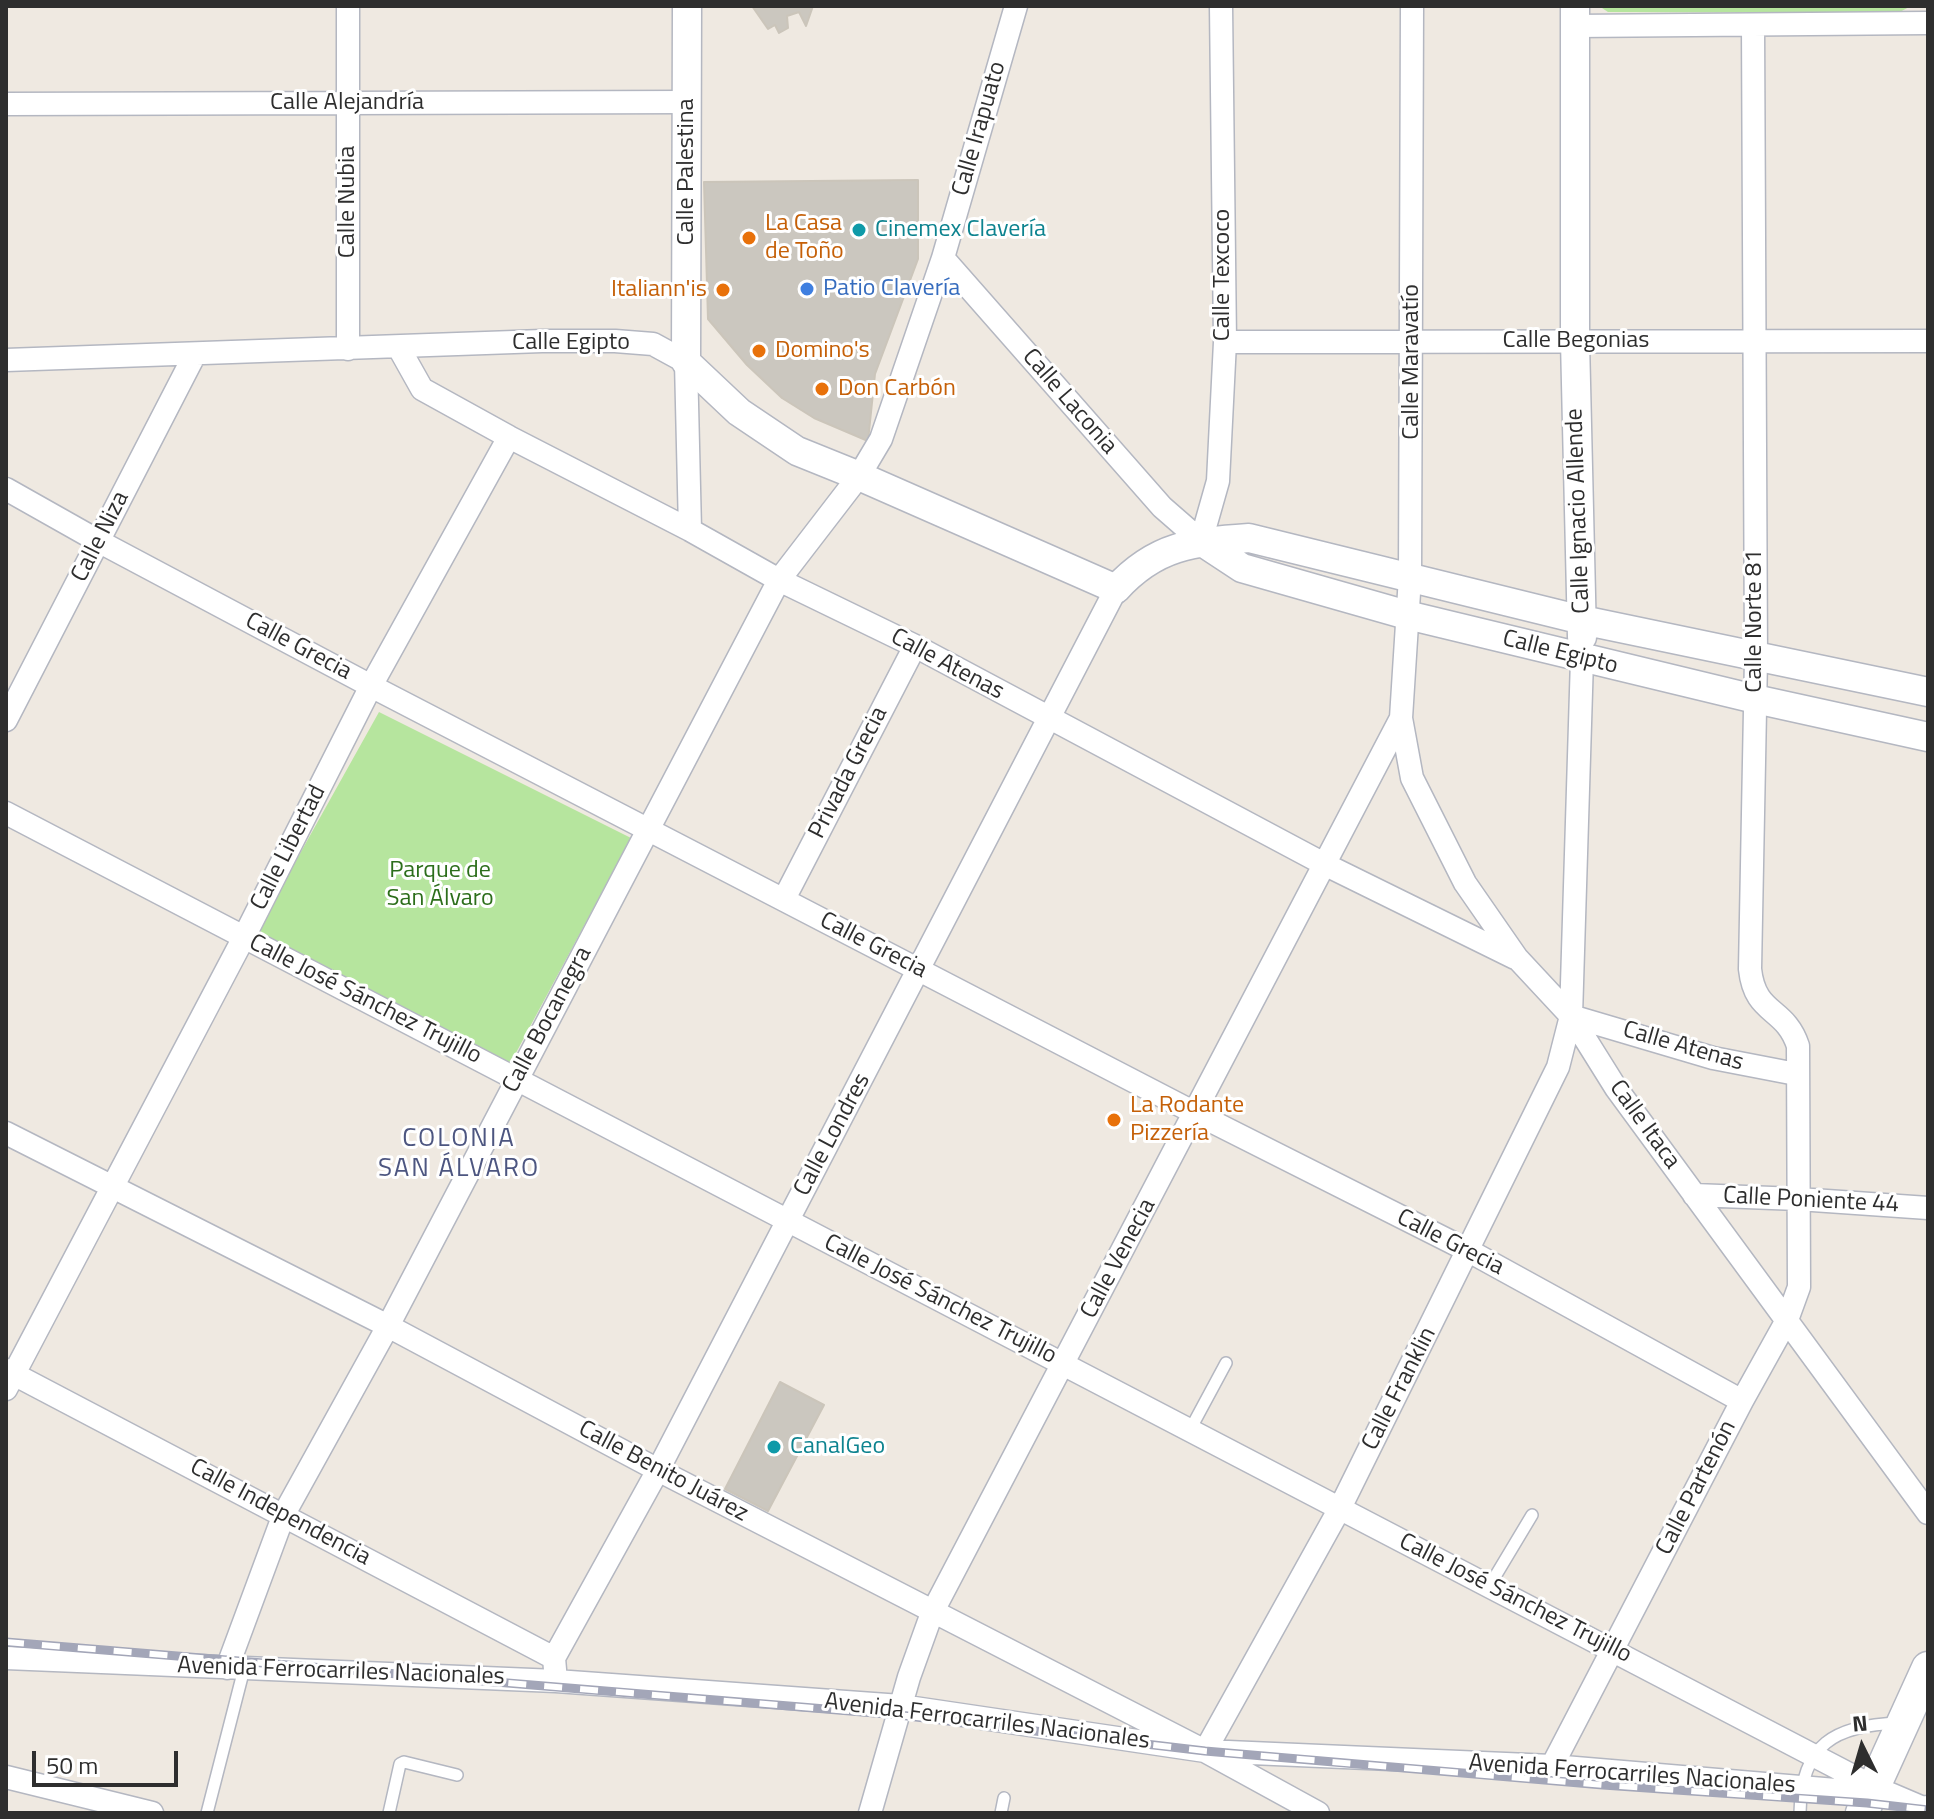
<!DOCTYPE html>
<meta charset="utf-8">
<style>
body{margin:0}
#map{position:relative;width:1934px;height:1819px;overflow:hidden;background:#efe9e1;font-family:"Titillium Web",sans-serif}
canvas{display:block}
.frame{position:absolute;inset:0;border:8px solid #2e2e2e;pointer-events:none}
.north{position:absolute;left:1822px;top:1707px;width:80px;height:80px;-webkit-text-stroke:6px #fff;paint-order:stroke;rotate:355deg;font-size:22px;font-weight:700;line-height:32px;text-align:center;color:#2e2e2e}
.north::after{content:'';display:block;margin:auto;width:28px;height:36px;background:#2e2e2e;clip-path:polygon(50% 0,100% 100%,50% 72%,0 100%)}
.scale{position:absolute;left:32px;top:1751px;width:146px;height:36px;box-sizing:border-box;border:4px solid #2e2e2e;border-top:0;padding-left:10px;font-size:24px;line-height:28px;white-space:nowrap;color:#2e2e2e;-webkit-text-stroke:6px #fff;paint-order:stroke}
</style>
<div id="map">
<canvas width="1934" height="1819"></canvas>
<div class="frame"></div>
<div class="north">N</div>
<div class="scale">50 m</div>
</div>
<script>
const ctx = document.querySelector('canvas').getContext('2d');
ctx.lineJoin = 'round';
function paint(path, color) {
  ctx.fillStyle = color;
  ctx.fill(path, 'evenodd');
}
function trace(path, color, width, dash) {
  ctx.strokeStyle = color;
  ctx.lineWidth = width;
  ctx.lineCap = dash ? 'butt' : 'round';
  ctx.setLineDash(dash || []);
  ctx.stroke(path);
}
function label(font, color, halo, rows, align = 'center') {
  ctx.font = font + ' "Titillium Web",sans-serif';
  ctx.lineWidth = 6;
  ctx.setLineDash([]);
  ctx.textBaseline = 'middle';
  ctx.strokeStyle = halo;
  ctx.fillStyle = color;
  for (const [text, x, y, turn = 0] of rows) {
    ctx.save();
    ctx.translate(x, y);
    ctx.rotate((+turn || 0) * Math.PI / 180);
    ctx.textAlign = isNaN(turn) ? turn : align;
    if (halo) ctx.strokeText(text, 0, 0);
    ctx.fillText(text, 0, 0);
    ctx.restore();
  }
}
const green = new Path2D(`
 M1599,6h312l-13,7 -290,-1z
 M379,712l252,126 -121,226 -255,-130z`);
const building = new Path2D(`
 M752,6h61l-7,20 -7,-14 -12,4 1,12 -9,5 -4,-8 -7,4z
 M918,180v79l-43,115 -7,67 -54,-23 -32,-20 -35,-33 -39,-46 -4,-137z
 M780,1382l44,23 -56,106 -43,-22z`);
const service = new Path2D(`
 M1191,1428l35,-65
 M1490,1585l42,-70
 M207,1813l37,-144
 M389,1813l11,-49 4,-2 53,13
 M1001,1813l3,-15
 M1800,1813c1,-69 35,-88 99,-90`);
const minor = new Path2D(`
 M348,6v343
 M1412,6l-2,571 -9,141 11,60 53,105 52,75 54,58 45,72 312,425
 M1575,26l353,-3
 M6,104l681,-2
 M943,258l219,249 39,34 17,-60 7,-139 -4,-336
 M1225,342l703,-1
 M399,348l23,41 87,48 181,93 89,50 136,66 409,218 191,94
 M6,360l536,-19h73l38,3 33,18 4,168
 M6,489l94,53 271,144 824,427 274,138 273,150
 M6,720l189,-366
 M6,813l1868,974 54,23
 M784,899l131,-253
 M1571,1016l142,42 83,16
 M6,1133l382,193 270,144 547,281 113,62
 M1694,1195l104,4 130,9
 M6,1370l548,288
 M6,1389l238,-452 127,-251 138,-249
 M6,1658l550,23 345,25 304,45 347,15 319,27
 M227,1668l57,-154 104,-188 391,-746 80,-104 22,-37 62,-181 73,-252
 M556,1681l-2,-23 104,-188 458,-881
 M1205,1751l135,-243 218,-441 13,-51 11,-357
 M1552,1766l190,-365 45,-81 12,-33 -1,-241c-13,-40 -43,-30 -48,-77l6,-311 -3,-633
 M6,1777l146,36
 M870,1813l39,-136 23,-64 469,-895`);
const tertiary = new Path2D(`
 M687,6l-1,356 53,50 58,39 62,25 257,113c40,-44 77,-47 133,-51l333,82 346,72
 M1575,6v335l7,296
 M1201,541l41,27 165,47 348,84 173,38`);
const secondary = new Path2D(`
 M1862,1813l66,-145
 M1928,1813v-1`);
const rail = new Path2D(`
 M6,1642l893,73 306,36 398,34 264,18 61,7`);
const markers = [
 [859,230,8,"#0f9aa8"],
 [749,238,8,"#e8710a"],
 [807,289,8,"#3f7fe0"],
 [723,290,8,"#e8710a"],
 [759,351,8,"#e8710a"],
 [822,389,8,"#e8710a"],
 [1114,1120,8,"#e8710a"],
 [774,1447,8,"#0f9aa8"]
];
const streetNames = [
 ["Calle Alejandría",347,103],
 ["Calle Irapuato",980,129,-74],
 ["Calle Palestina",687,172,-90],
 ["Calle Nubia",348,202,-90],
 ["Calle Texcoco",1223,275,-90],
 ["Calle Begonias",1576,341],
 ["Calle Egipto",571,343],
 ["Calle Maravatío",1412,362,-90],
 ["Calle Laconia",1069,402,49],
 ["Calle Ignacio Allende",1579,511,-92],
 ["Calle Niza",101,537,-63],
 ["Calle Norte 81",1755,621,-90],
 ["Calle Grecia",298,647,28],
 ["Calle Egipto",1560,653,14],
 ["Calle Atenas",947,665,28],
 ["Privada Grecia",849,773,-63],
 ["Calle Libertad",289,848,-63],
 ["Calle Grecia",873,946,27],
 ["Calle José Sánchez Trujillo",365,1000,27],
 ["Calle Bocanegra",548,1020,-62],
 ["Calle Atenas",1683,1047,16],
 ["Calle Itaca",1644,1125,54],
 ["Calle Londres",833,1135,-62],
 ["Calle Poniente 44",1811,1201,3],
 ["Calle Grecia",1450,1243,27],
 ["Calle Venecia",1119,1259,-62],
 ["Calle José Sánchez Trujillo",940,1300,27],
 ["Calle Franklin",1400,1389,-63],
 ["Calle Benito Juárez",663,1472,28],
 ["Calle Partenón",1697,1488,-63],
 ["Calle Independencia",280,1513,28],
 ["Calle José Sánchez Trujillo",1515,1599,27],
 ["Avenida Ferrocarriles Nacionales",341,1672,2],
 ["Avenida Ferrocarriles Nacionales",987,1722,7],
 ["Avenida Ferrocarriles Nacionales",1632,1775,4]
];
const foodNames = [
 ["La Casa",765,224],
 ["de Toño",765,252],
 ["Italiann'is",707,290,"right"],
 ["Domino's",775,351],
 ["Don Carbón",838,389],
 ["La Rodante",1130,1106],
 ["Pizzería",1130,1134]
];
const cultureNames = [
 ["Cinemex Clavería",875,230],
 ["CanalGeo",790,1447]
];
const shopNames = [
 ["Patio Clavería",823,289]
];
const parkNames = [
 ["Parque de",440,871],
 ["San Álvaro",440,899]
];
const neighbourhoodNames = [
 ["COLONIA",459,1140],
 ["SAN ÁLVARO",459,1170]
];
paint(green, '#b6e59e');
paint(building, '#cbc7bf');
trace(building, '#cbc5ba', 2);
trace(service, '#b4b7c1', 14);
trace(minor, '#b4b7c1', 25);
trace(tertiary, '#b4b7c1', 31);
trace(secondary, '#b4b7c1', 35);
trace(service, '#fff', 11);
trace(minor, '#fff', 22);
trace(tertiary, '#fff', 28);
trace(secondary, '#fff', 32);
trace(rail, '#a3a6b8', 9);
trace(rail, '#fff', 6, [18]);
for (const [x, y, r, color] of markers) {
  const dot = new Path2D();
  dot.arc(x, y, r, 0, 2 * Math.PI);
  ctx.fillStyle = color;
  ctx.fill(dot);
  trace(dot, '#fff', 3);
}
label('24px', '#2e2e2e', '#fff', streetNames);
label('24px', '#c56008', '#fff', foodNames, 'left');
label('24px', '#0d838f', '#fff', cultureNames, 'left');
label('24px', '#366cbe', '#fff', shopNames, 'left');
label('24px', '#2c6e1b', '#fff', parkNames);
ctx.letterSpacing = '2px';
label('26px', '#4d5680', '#fff', neighbourhoodNames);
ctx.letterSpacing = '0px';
</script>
